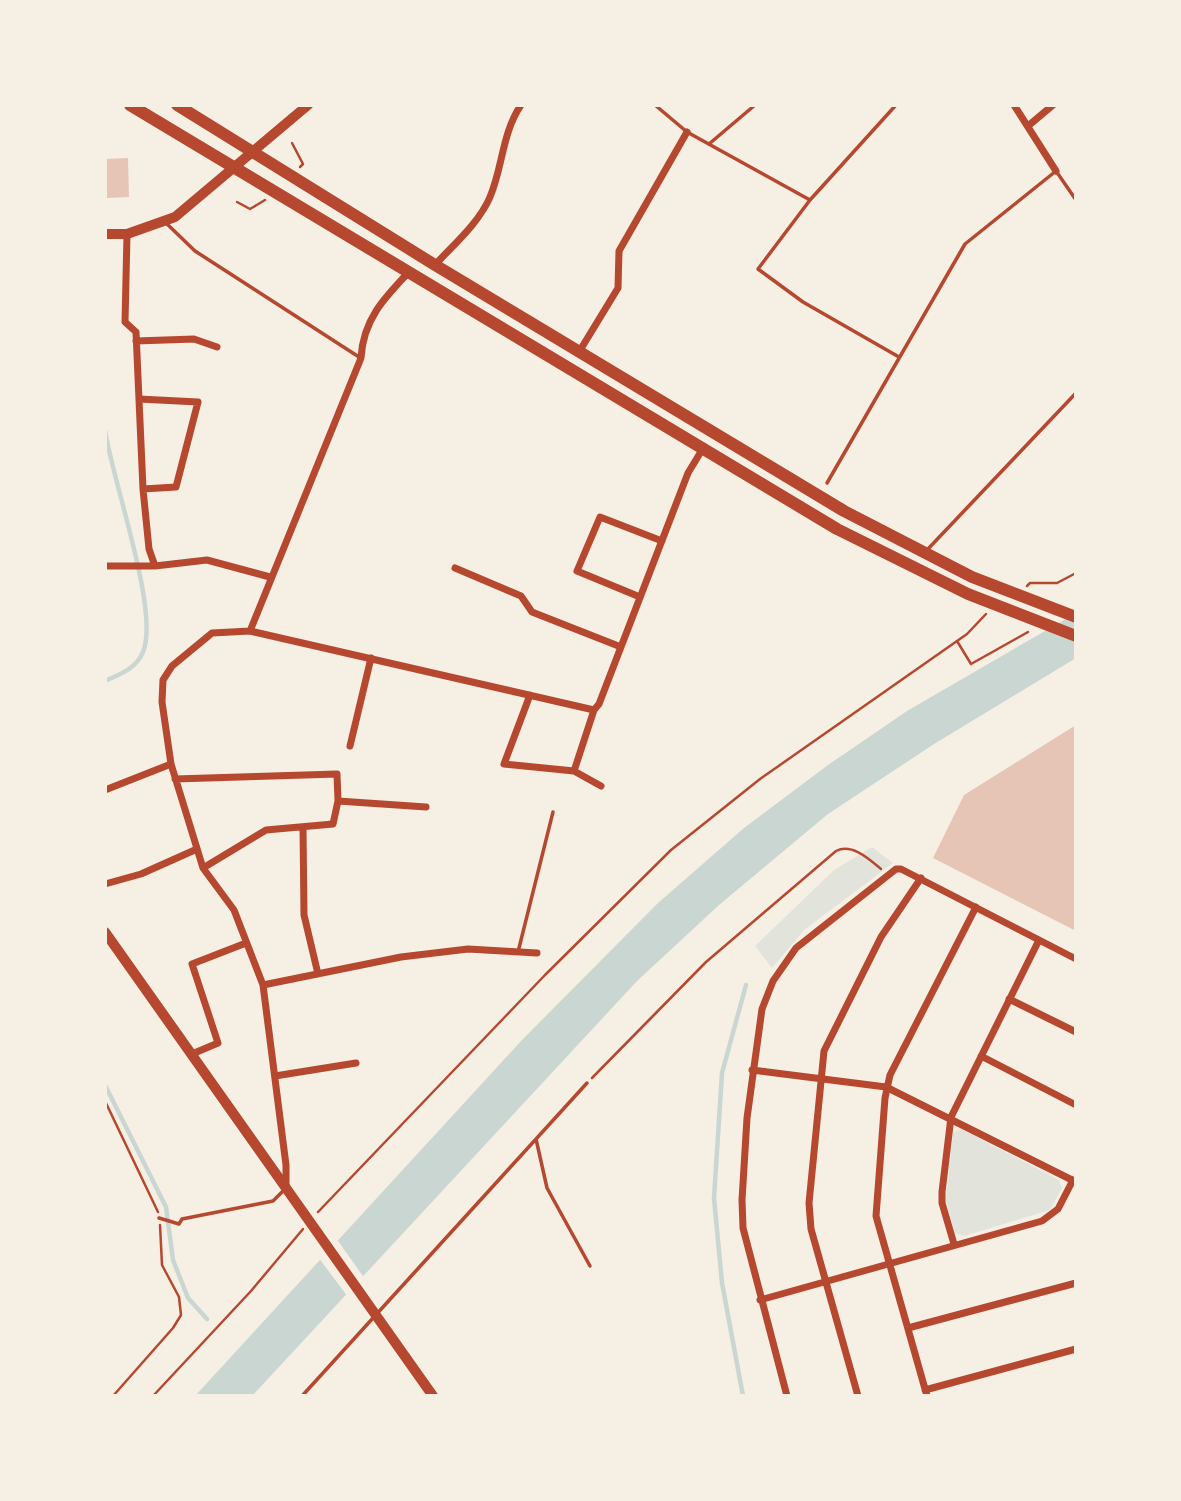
<!DOCTYPE html>
<style>
body{margin:0}
#map{position:relative;width:1181px;height:1501px;overflow:hidden;background:#f6efe4;font-family:"Asap Condensed",sans-serif}
canvas{display:block}
.frame{position:absolute;inset:0;border:107px solid #f6efe4;pointer-events:none}
</style>
<div id="map">
<canvas width="1181" height="1501"></canvas>
<div class="frame"></div>
</div>
<script>
const c = document.querySelector('canvas').getContext('2d');
c.lineJoin = 'round';
function fill(path, color) {
  c.fillStyle = color;
  c.fill(path, 'evenodd');
}
function stroke(path, color, width, dash) {
  c.strokeStyle = color;
  c.lineWidth = width;
  c.lineCap = dash ? 'butt' : 'round';
  c.setLineDash(dash || []);
  c.stroke(path);
}
const green = new Path2D(`
 M872 847 893 863 804 930 772 968 755 946 834 870Z
 M961 1129 1059 1180 1062 1188 1050 1210 964 1236 955 1233 946 1201 953 1133Z`);
const water = new Path2D(`
 M1076 613V658L934 744 828 814 719 905 637 981 252 1396H195L522 1040 658 903 744 828 828 765 907 711Z`);
const pier = new Path2D(`
 M336 1238 365 1279 348 1297 318 1257Z`);
const stream = new Path2D(`
 M105 430C112 480 160 611 143 652 136 669 120 674 105 681
 M105 1085 166 1207 173 1260 188 1298 207 1319
 M743 1396 722 1283 714 1198 722 1073 746 985`);
const building = new Path2D(`
 M128 158 129 197 107 198 106 159Z
 M1076 725V931L933 858 964 795Z`);
const path = new Path2D(`
 M292 143 303 164 300 167
 M237 202 250 209 265 200
 M1027 586 1030 583H1057L1076 573
 M957 641 971 664 1028 632
 M592 1078 706 962 836 851C852 843 869 859 881 869
 M105 1101 158 1212
 M318 1212 545 975 671 850 760 779 967 634 986 614
 M113 1396 173 1328 181 1315 179 1297 162 1265 160 1225
 M153 1396 251 1291 303 1229`);
const service = new Path2D(`
 M655 105 687 132 810 200
 M896 105 810 200 758 269 803 302 899 357
 M709 144 755 105
 M165 222 195 251 359 357
 M827 483 965 244 1056 171 1076 200
 M927 550 1076 393
 M518 952 553 812
 M536 1139 547 1188 590 1266
 M159 1218 179 1224 182 1219 273 1201 285 1189
 M302 1396 587 1083`);
const minor = new Path2D(`
 M1014 105 1056 171
 M1028 126 1053 105
 M127 234 125 322 136 332 143 489 149 549 155 566 207 560 270 577
 M435 265C453 245 479 223 490 197 503 166 502 133 521 105
 M136 341 194 339 217 347
 M579 352 618 288 619 251 687 132
 M139 399 198 402 176 487 143 489
 M105 566H155
 M455 568 521 596 532 612 621 647
 M640 597 577 571 600 517 662 541
 M250 631 361 358C363 320 384 298 409 272
 M530 695 504 764 574 771 601 786
 M350 746 371 658
 M574 771 594 710
 M175 779 337 774 338 801
 M105 790 171 764
 M303 827 304 915 318 974
 M203 868 266 830 333 824 338 801 426 807
 M105 884 141 874 197 849
 M263 985 401 957 468 949 537 953
 M1009 999 1076 1032
 M192 1054 218 1043 192 964 246 943
 M981 1056 1076 1105
 M752 1070 886 1087 1076 1182
 M275 1076 356 1063
 M286 1188V1165L263 985 234 910 203 868 171 764 162 702 163 680 172 666 212 633 250 631 594 710 599 704 688 473 702 450
 M954 1244 942 1203V1192L951 1117 1039 940
 M760 1300 1042 1221 1058 1209 1073 1180
 M908 1328 1076 1283
 M925 1390 1076 1349
 M787 1396 743 1228 742 1200 747 1118 762 1009 773 981 796 948 896 869H901L1076 959
 M858 1396 811 1229 809 1203 824 1051 881 937 921 878
 M927 1396 876 1216 885 1098 890 1075 976 907`);
const secondary = new Path2D(`
 M105 234H127L175 217 308 105
 M105 932 433 1396`);
const trunk = new Path2D(`
 M130 105 837 529 968 594 1076 636
 M177 105 435 265 844 511 972 577 1076 617`);
fill(green, '#e2e4dc');
fill(water, '#c9d6d2');
fill(pier, '#f6efe4');
stroke(stream, '#c9d6d2', 4.5);
fill(building, '#e6c5b7');
stroke(path, '#b5482f', 2.5);
stroke(service, '#b5482f', 3.5);
stroke(minor, '#b5482f', 7);
stroke(secondary, '#b5482f', 10);
stroke(trunk, '#b5482f', 12);
</script>
